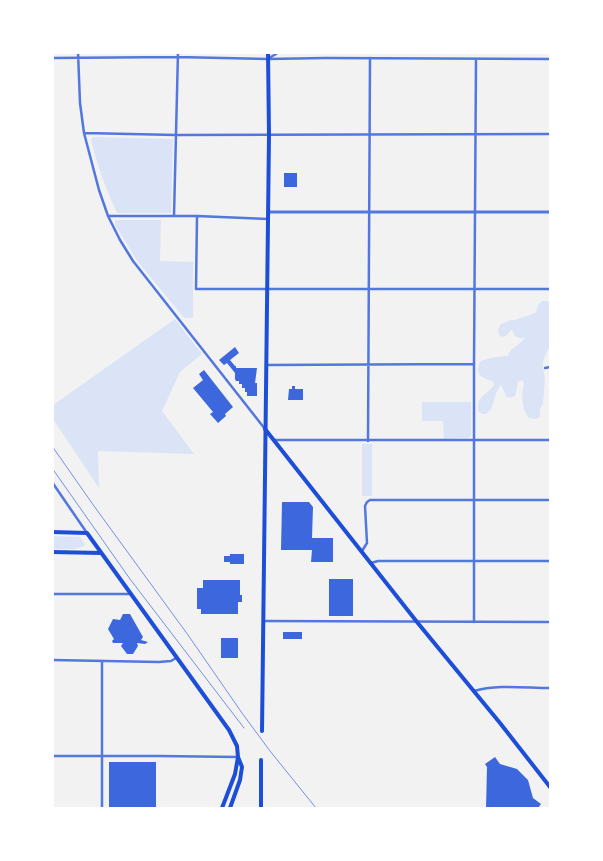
<!DOCTYPE html>
<style>
body{margin:0}
#map{position:relative;width:603px;height:861px;overflow:hidden;background:#f2f2f2;font-family:Merriweather,serif}
canvas{display:block}
.frame{position:absolute;inset:0;border:54px solid #fff;pointer-events:none}
</style>
<div id="map">
<canvas width="603" height="861"></canvas>
<div class="frame"></div>
</div>
<script>
const c = document.querySelector('canvas').getContext('2d');
c.lineJoin = 'round';
function fill(path, color) {
  c.fillStyle = color;
  c.fill(path, 'evenodd');
}
function stroke(path, color, width, dash) {
  c.strokeStyle = color;
  c.lineWidth = width;
  c.lineCap = dash ? 'butt' : 'round';
  c.setLineDash(dash || []);
  c.stroke(path);
}
const green = new Path2D(`
 M93 137 173 139 171 213H117C106 189 97 165 91 140Z
 M117 220H161L160 261 193 262V318H184L138 262 115 225V221Z
 M542 301H548L550 304V348L548 349 543 361V368L545 379 543 404 540 409V417L536 419 529 418C523 411 523 405 522 395 522 389 526 386 522 380L518 382 515 396 510 398 506 396 501 385C492 396 496 407 486 414H482L478 411C477 395 486 396 494 385L493 382C490 380 485 379 482 377 479 375 479 373 478 370 478 368 479 364 480 362 484 358 503 356 508 356 509 348 520 345 525 338H519L515 336 512 330 510 331 507 335 503 337 500 336C497 332 498 328 501 324L511 320H515L535 313 537 310 538 305Z
 M175 319 202 354 180 372 162 411 194 454 98 451 99 488 53 419V405Z
 M422 402H471V436L468 438 444 439 443 421H422Z
 M362 444H372V496H362Z
 M53 536 80 537 85 544 84 546 74 549H53Z`);
const building = new Path2D(`
 M284 173H297V187H284Z
 M235 347 239 353 230 360 235 366H236V368H257L255 383H257V396H247V392H245V388H242V384H239V381H236L235 379V373L227 363 224 365 219 360Z
 M204 370 233 407 225 414 226 416 218 423 210 414 213 412 193 388 203 380 199 374Z
 M292 386H295V389H303V400H288L289 389H292Z
 M282 502H309L313 507 312 538H333V562H311L312 550H281Z
 M230 554H244V564H230V562H224V556H230Z
 M329 579H353V616H329Z
 M203 580H240V595H242V602H238V614H201V609H197V588H203Z
 M123 614H130L143 637 141 640 148 642 145 644 137 643 138 646 133 654H127L121 646 123 643H113L112 641 114 639 108 629 113 619 120 620Z
 M283 632H302V639H283Z
 M221 638H238V658H221Z
 M495 757 500 764 517 769 528 780 533 798 541 804 538 808H486L487 767 485 764Z
 M109 762H156V808H109Z`);
const minor = new Path2D(`
 M78 52 80 103 84 133 99 190 108 216 120 240 133 261 265 429
 M52 58 177 57 268 59 325 58 550 59
 M269 58 276 54V52
 M84 133 176 135 550 134
 M108 216H197L268 219
 M174 216 178 52
 M197 216 196 289H550
 M266 365 474 364
 M545 368 550 367
 M274 440H550
 M368 441 370 58
 M52 482 87 533
 M362 551 367 543 365 506 367 502 370 500H550
 M371 563 378 561H550
 M52 594H131
 M263 621 550 622
 M474 622V364L476 59
 M52 660 159 662 171 661 176 658
 M474 691C497 684 526 688 550 688
 M52 756H159L238 757
 M102 808V661`);
const tertiary = new Path2D(`
 M268 212H550`);
const secondary = new Path2D(`
 M265 429 417 622 500 723 550 787
 M52 532 87 533 229 730 237 746 238 757 242 767 240 780 230 808
 M52 552 101 553
 M222 808 235 774 238 757`);
const primary = new Path2D(`
 M262 731 269 135 268 52
 M261 808V760`);
const rail = new Path2D(`
 M52 446 94 506 188 635 242 713 270 751 316 808
 M52 468 130 579 244 728`);
fill(green, '#dbe4f7');
fill(building, '#3d67dc');
stroke(minor, '#5277de', 2.5);
stroke(tertiary, '#5277de', 3);
stroke(secondary, '#1d4ed8', 4);
stroke(primary, '#1d4ed8', 4);
stroke(rail, '#7290e2', 1);
</script>
